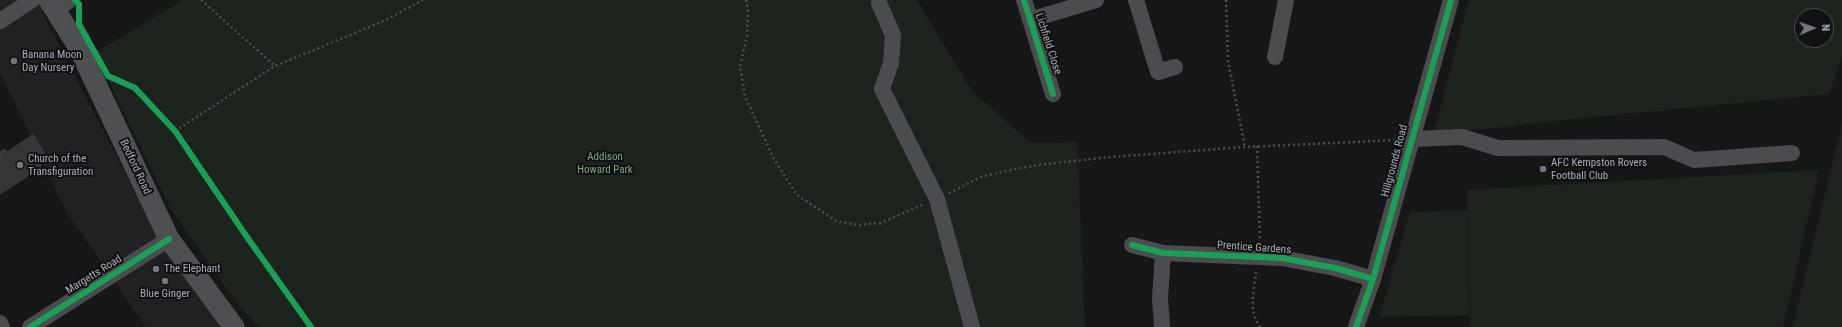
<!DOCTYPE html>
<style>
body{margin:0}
#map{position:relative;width:1842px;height:327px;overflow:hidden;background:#171717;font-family:"Roboto Condensed",sans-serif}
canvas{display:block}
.north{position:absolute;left:1794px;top:8px;width:40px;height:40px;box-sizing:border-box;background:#111113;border:1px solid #4d4f55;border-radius:50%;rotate:88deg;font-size:11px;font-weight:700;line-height:16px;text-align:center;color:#a8adb8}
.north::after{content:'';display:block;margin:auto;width:14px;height:18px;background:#757880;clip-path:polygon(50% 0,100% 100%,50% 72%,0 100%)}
</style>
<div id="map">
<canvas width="1842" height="327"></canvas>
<div class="north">N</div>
</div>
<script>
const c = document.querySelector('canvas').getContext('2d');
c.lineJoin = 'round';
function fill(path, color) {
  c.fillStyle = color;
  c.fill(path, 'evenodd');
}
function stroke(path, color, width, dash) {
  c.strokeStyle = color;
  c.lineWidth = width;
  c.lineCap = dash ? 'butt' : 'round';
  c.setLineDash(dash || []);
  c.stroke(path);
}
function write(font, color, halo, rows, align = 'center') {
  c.font = font + ' "Roboto Condensed",sans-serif';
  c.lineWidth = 4;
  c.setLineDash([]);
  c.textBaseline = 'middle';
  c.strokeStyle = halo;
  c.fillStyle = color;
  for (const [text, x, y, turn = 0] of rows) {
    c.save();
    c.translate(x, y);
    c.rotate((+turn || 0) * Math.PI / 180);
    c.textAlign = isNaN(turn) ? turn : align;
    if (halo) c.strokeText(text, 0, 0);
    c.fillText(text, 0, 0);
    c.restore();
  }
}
const built = new Path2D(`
 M0 0H58L42 12 159 238 224 327H146L67 213 0 73Z`);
const green = new Path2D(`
 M183 0H917L972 91 1031 143 1077 142 1085 327H259L237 303 171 210 95 53Z
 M1469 0H1842V56L1829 94 1563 120 1433 135ZM1802 16H1826V40H1802Z
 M1842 123V327H1793Z
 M1819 170 1783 327H1470L1467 190Z
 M1467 210 1469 315 1379 317 1410 212Z`);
const building = new Path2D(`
 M33 135 44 153 42 154V162L40 168 0 194V152L5 149 7 152Z`);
const path = new Path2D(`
 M201 0 275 66
 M746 0 748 9 747 36 740 66 745 97 775 161 797 195 836 221 858 225 881 223 924 204
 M1226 0 1228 61 1245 147
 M175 131 275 66 384 21 423 0
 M1257 146 1260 243
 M949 193 981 177 1014 169 1046 164 1110 157 1245 147 1398 140
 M1256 272C1254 291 1248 310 1260 327`);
const minor = new Path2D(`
 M1024 0 1053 94
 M1136 0 1158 72 1175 67
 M879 3 893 35 891 63 882 89 937 199 972 327
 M56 10 70 0
 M1030 20 1096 0
 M0 21 32 0
 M1275 57 1286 0
 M1412 139 1462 137 1498 148 1664 147 1694 160 1792 153
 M1132 245 1163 253 1282 258 1335 268 1373 279
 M0 323 2 327
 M30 327 169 239
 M1162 327 1160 298 1163 253
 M1356 327 1373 279 1451 0`);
const major = new Path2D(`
 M49 0 79 48 169 239 234 327`);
const cycleway = new Path2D(`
 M75 0 79 4V24L108 76 135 88 175 131 249 240 311 327
 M1024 0 1053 94
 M1132 245 1163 253 1282 258 1335 268 1373 279
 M30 327 169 239
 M1356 327 1373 279 1451 0`);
const markers = [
 [14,61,4,"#757880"],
 [20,165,4,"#757880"],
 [1543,169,4,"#757880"],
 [156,269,4,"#757880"],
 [165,281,4,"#757880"]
];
const streetNames = [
 ["Lichfield Close",1048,44,72],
 ["Hillgrounds Road",1395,161,-75],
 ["Bedford Road",135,167,65],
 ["Prentice Gardens",1254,248,4],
 ["Margetts Road",94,275,-32]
];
const poiNames = [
 ["Banana Moon",22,55],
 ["Day Nursery",22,68],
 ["Church of the",28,159],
 ["Transfiguration",28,172],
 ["AFC Kempston Rovers",1551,163],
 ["Football Club",1551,176],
 ["The Elephant",164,269],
 ["Blue Ginger",165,294,"center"]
];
const parkNames = [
 ["Addison",605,157],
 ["Howard Park",605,170]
];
fill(built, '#212123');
fill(green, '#1d241e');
fill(building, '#353536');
stroke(building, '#3f4043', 1);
stroke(path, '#4d4e52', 2.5, [2, 3]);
stroke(minor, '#4b4c50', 16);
stroke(major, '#4d4f52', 21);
stroke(cycleway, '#1a9f57', 6);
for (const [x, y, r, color] of markers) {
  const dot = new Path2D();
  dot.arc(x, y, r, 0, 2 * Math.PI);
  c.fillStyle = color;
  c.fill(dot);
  stroke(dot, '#111113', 1.5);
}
write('11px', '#a8adb8', '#111113', streetNames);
write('11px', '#a8adb8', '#111113', poiNames, 'left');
write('11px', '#7fa381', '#111113', parkNames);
</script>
